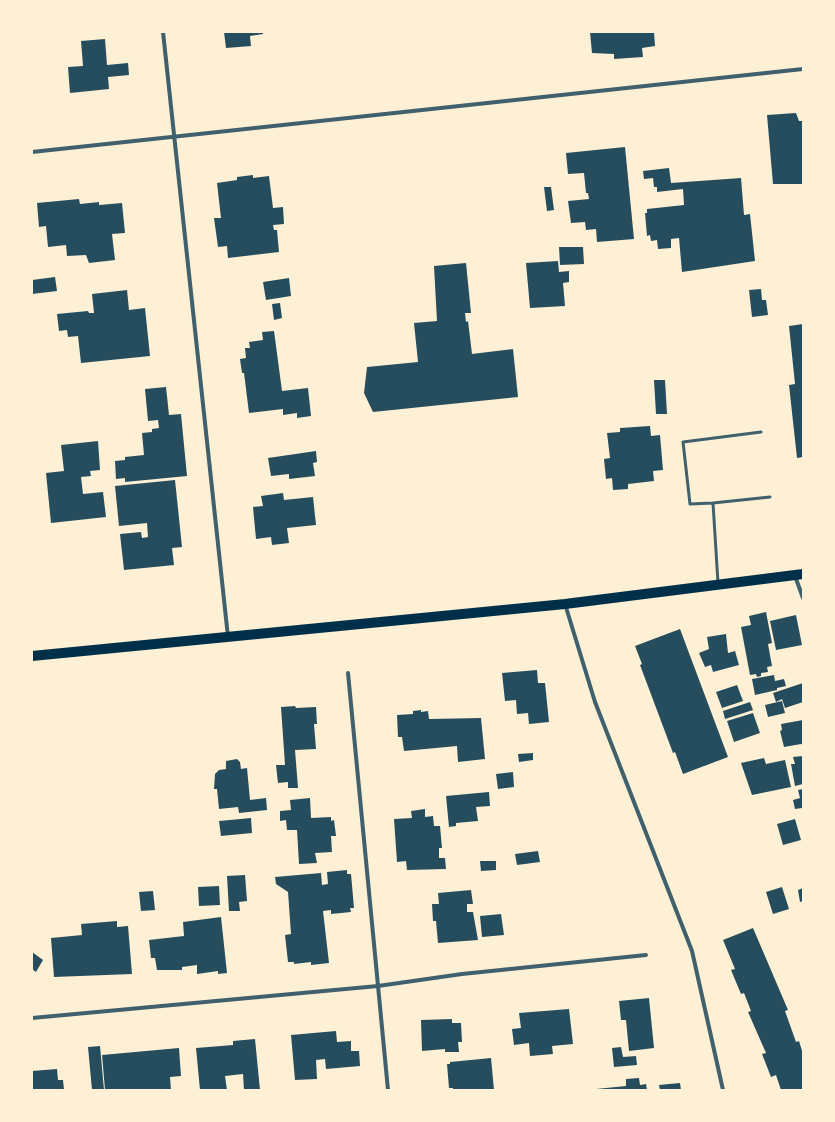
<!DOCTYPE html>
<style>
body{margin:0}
#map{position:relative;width:835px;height:1122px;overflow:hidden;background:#fdf0d5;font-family:"Archivo Narrow",sans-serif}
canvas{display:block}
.frame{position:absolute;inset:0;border:33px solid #fdf0d5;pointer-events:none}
</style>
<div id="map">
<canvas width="835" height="1122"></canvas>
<div class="frame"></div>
</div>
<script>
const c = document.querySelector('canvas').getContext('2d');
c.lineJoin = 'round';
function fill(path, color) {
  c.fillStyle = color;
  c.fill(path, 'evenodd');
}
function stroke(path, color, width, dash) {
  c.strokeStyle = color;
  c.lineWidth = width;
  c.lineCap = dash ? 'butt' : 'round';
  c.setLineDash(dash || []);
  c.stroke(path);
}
const building = new Path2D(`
 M224 32H263V34L250 36 251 46 226 48Z
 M590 32H654L655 46 642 48 643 57 614 59V54L592 53Z
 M105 39 107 65 128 63 129 75 108 77 109 89 70 93 68 67 83 66 81 41Z
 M796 113 799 121H803V184H773L767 115Z
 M625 147 634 239 597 242 596 229 586 230 585 222 571 223 568 201 589 199 588 193H586L584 173 568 174 566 153Z
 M669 168 671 183 741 178 744 215 750 214 755 261 682 272 679 238 671 239V248L658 249 657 240 651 241 650 235 647 236 645 213H647V209L684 205 683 189 657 192V187H654L653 178 644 179 643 171Z
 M253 175V178L269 176 273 208 283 207 284 224 273 225 274 230H277L279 252 228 258 227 246 218 247 214 218H221L217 183 237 180V177Z
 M544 187H551L554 210 547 211Z
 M79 199 80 204 99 202V205L122 203 125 233 112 234 115 260 89 263 86 255 67 256 66 245 48 247 46 226 39 227 37 203Z
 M559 247H583L584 264 560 265Z
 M558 261 559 272 569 271V282L563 283 565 306 530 308 526 263Z
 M466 263 471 313H465L466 322 468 321 472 354 513 349 518 397 373 412 364 393 367 367 418 362 414 323 437 321 434 266Z
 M55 277 57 291 32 294V280Z
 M289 278 291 296 266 300 263 282Z
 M761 289 762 300H766L768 315 752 317 749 290Z
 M127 290 129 310 145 308 150 356 81 363 78 336 68 337 67 330 59 331 57 314 88 311 89 313H94L92 294Z
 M280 303 282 318 274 320 272 304Z
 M803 324V457L797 458 789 385 795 384 789 326Z
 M274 331 282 391 308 388 311 416 297 418V413L283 415V409L249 413 244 373H242L240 359 246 358 245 348H250L249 342 263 340 262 332Z
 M654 380H665L667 414H656Z
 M166 387 169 415 181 414 187 476 125 482V478L116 479 115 461 125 460V457L144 455 142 433 152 432V429L159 428 158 420 148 421 145 389Z
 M650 426 651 436 660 435 663 470 653 471 654 481 628 484V489L613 490 612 478 606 479 604 459 610 458 607 433 620 432V428Z
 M98 441 100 470 90 471 91 476 81 477 83 494 103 492 106 517 51 523 46 473 64 471 61 445Z
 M316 451 317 462 313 463 315 476 289 479V474L271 476 268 458Z
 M175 480 182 547 172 548 174 565 124 570 120 534 141 532 142 538 148 537 147 523 119 526 115 486Z
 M283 493 284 500 313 497 316 525 287 528 289 543 272 545 271 537 256 539 253 507 263 506 261 496Z
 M766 612 772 643 768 644 772 666 767 667 768 672 761 673V676L757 677 756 674 750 675 741 627 751 625 749 616Z
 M796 615 802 645 776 650 770 621Z
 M680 629 728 757 683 774 675 752 673 753 640 665 642 664 635 646Z
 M726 634 728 653 735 651 739 665 713 672 711 665 705 667 699 653 709 649 707 637Z
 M537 670 538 683H545L549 722 529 724 528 713 517 714 516 700 505 701 502 673Z
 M774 675 775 681 784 679 786 686 777 688V690L755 695 752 679Z
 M803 683V702L785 708 782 699 776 702 773 693Z
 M737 685 743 701 722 708 716 692Z
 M782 701 785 713 768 717 765 705Z
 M750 702 753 710 725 719 723 711Z
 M295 706 296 708 316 707 317 724H314L316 749 295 750 298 788H288V782L278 783 276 765H285L281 707Z
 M421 710V712L428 711 429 719 481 718 485 759 458 762 457 746 404 751 402 737H398L397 715 413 714V711Z
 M753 713 760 733 734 742 727 721Z
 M803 720V745L801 744 784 747 780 731 782 730 781 724Z
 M533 753V760L519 762 518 754Z
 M803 756V784L795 786 791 764H795L793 757Z
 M764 758 766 764 785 760 791 787 752 795 741 763Z
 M237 759 240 762 241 769 247 768 250 800 266 798 267 810 239 813 238 807 219 809 217 789H214L215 774 219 770 226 769V761Z
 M513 772 514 787 498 789 496 774Z
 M803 789V811H802V808L795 809 793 800 800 798 798 790Z
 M489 792 490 806 476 807 478 821 456 823V826L449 827 446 796Z
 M310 798 311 818 331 817V821L334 820 336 836H331L332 852 315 853 317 863 299 864 297 830H287L286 820 280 821V811L291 810 290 800Z
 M425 809V817L433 816 434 826H440L442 848H439V858H445L446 869 407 870 406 861 397 862 394 819 412 818 411 811Z
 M251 818 252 833 221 836 219 821Z
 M795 819 801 840 783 845 777 824Z
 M538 851 540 862 517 865 515 854Z
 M480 861H496V870L481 871Z
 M347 870V874H351L354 908H350L351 912 331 914V910L323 911 329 963 311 965V962L294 964V962H288L285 935 291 934 288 892 276 884 275 877 321 873 322 885 328 884 327 872Z
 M245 875 247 901 239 902 240 911H229L227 876Z
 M219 886 220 905 199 906 198 887Z
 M782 887 789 909 773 914 766 892Z
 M803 888V901L800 902 798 890Z
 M471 890 473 904H467V912H473L478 940 438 943 436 921H433L432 904H439L438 893Z
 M153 891 155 910 141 911 139 892Z
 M501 914 504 935 482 937 480 916Z
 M221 917 227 973 218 974V971L197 974V965L182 967V970H157L155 958H151L149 940 184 936 183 922Z
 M117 921V927L128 926 132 974 54 977 51 938 82 935 81 924Z
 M753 928 788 1010 785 1011 796 1042 799 1041 803 1054V1090H781L776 1075 771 1077 762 1054 766 1053 748 1012 751 1011 744 993 741 994 731 970 735 969 723 940Z
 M32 952 43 960 36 972 32 969Z
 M649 998 654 1048 629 1051 626 1020H621L619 1001Z
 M569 1009 573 1044 552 1046 553 1054 530 1056 529 1043 514 1045 512 1029 521 1028 519 1013Z
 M452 1019V1023H461L462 1042H458L459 1052H445V1049L422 1051 421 1020Z
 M336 1031 337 1042 351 1041V1051H359L360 1066 326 1069 325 1059 316 1060 317 1079 295 1080 291 1035Z
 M255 1039 260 1090H244L243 1074 225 1076 227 1090H200L196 1048 233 1045V1041Z
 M100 1046 104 1090H92L88 1047Z
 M621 1047 623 1057 636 1056 637 1065 614 1067 612 1048Z
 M179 1048 181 1076 170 1077 171 1090H105L102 1055Z
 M491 1058 494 1090H453V1088H449L447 1064H450V1062Z
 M57 1069 58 1080H63L64 1090H32V1071Z
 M639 1078 640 1085 646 1084 647 1090H596V1089L626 1086V1079Z
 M680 1083 681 1090H660L659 1085Z`);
const service = new Path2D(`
 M713 503 770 497
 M718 583 713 503 690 504 683 442 761 432`);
const minor = new Path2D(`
 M163 32 228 637
 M32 152 803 69
 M795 576 803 598
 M565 604 595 702 692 951 723 1090
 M348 673 388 1090
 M32 1018 378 986 462 974 646 955`);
const primary = new Path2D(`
 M32 656 565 604 803 574`);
fill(building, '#264d5e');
stroke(service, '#3f606c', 3);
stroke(minor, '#3f606c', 4);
stroke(primary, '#003049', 10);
</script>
